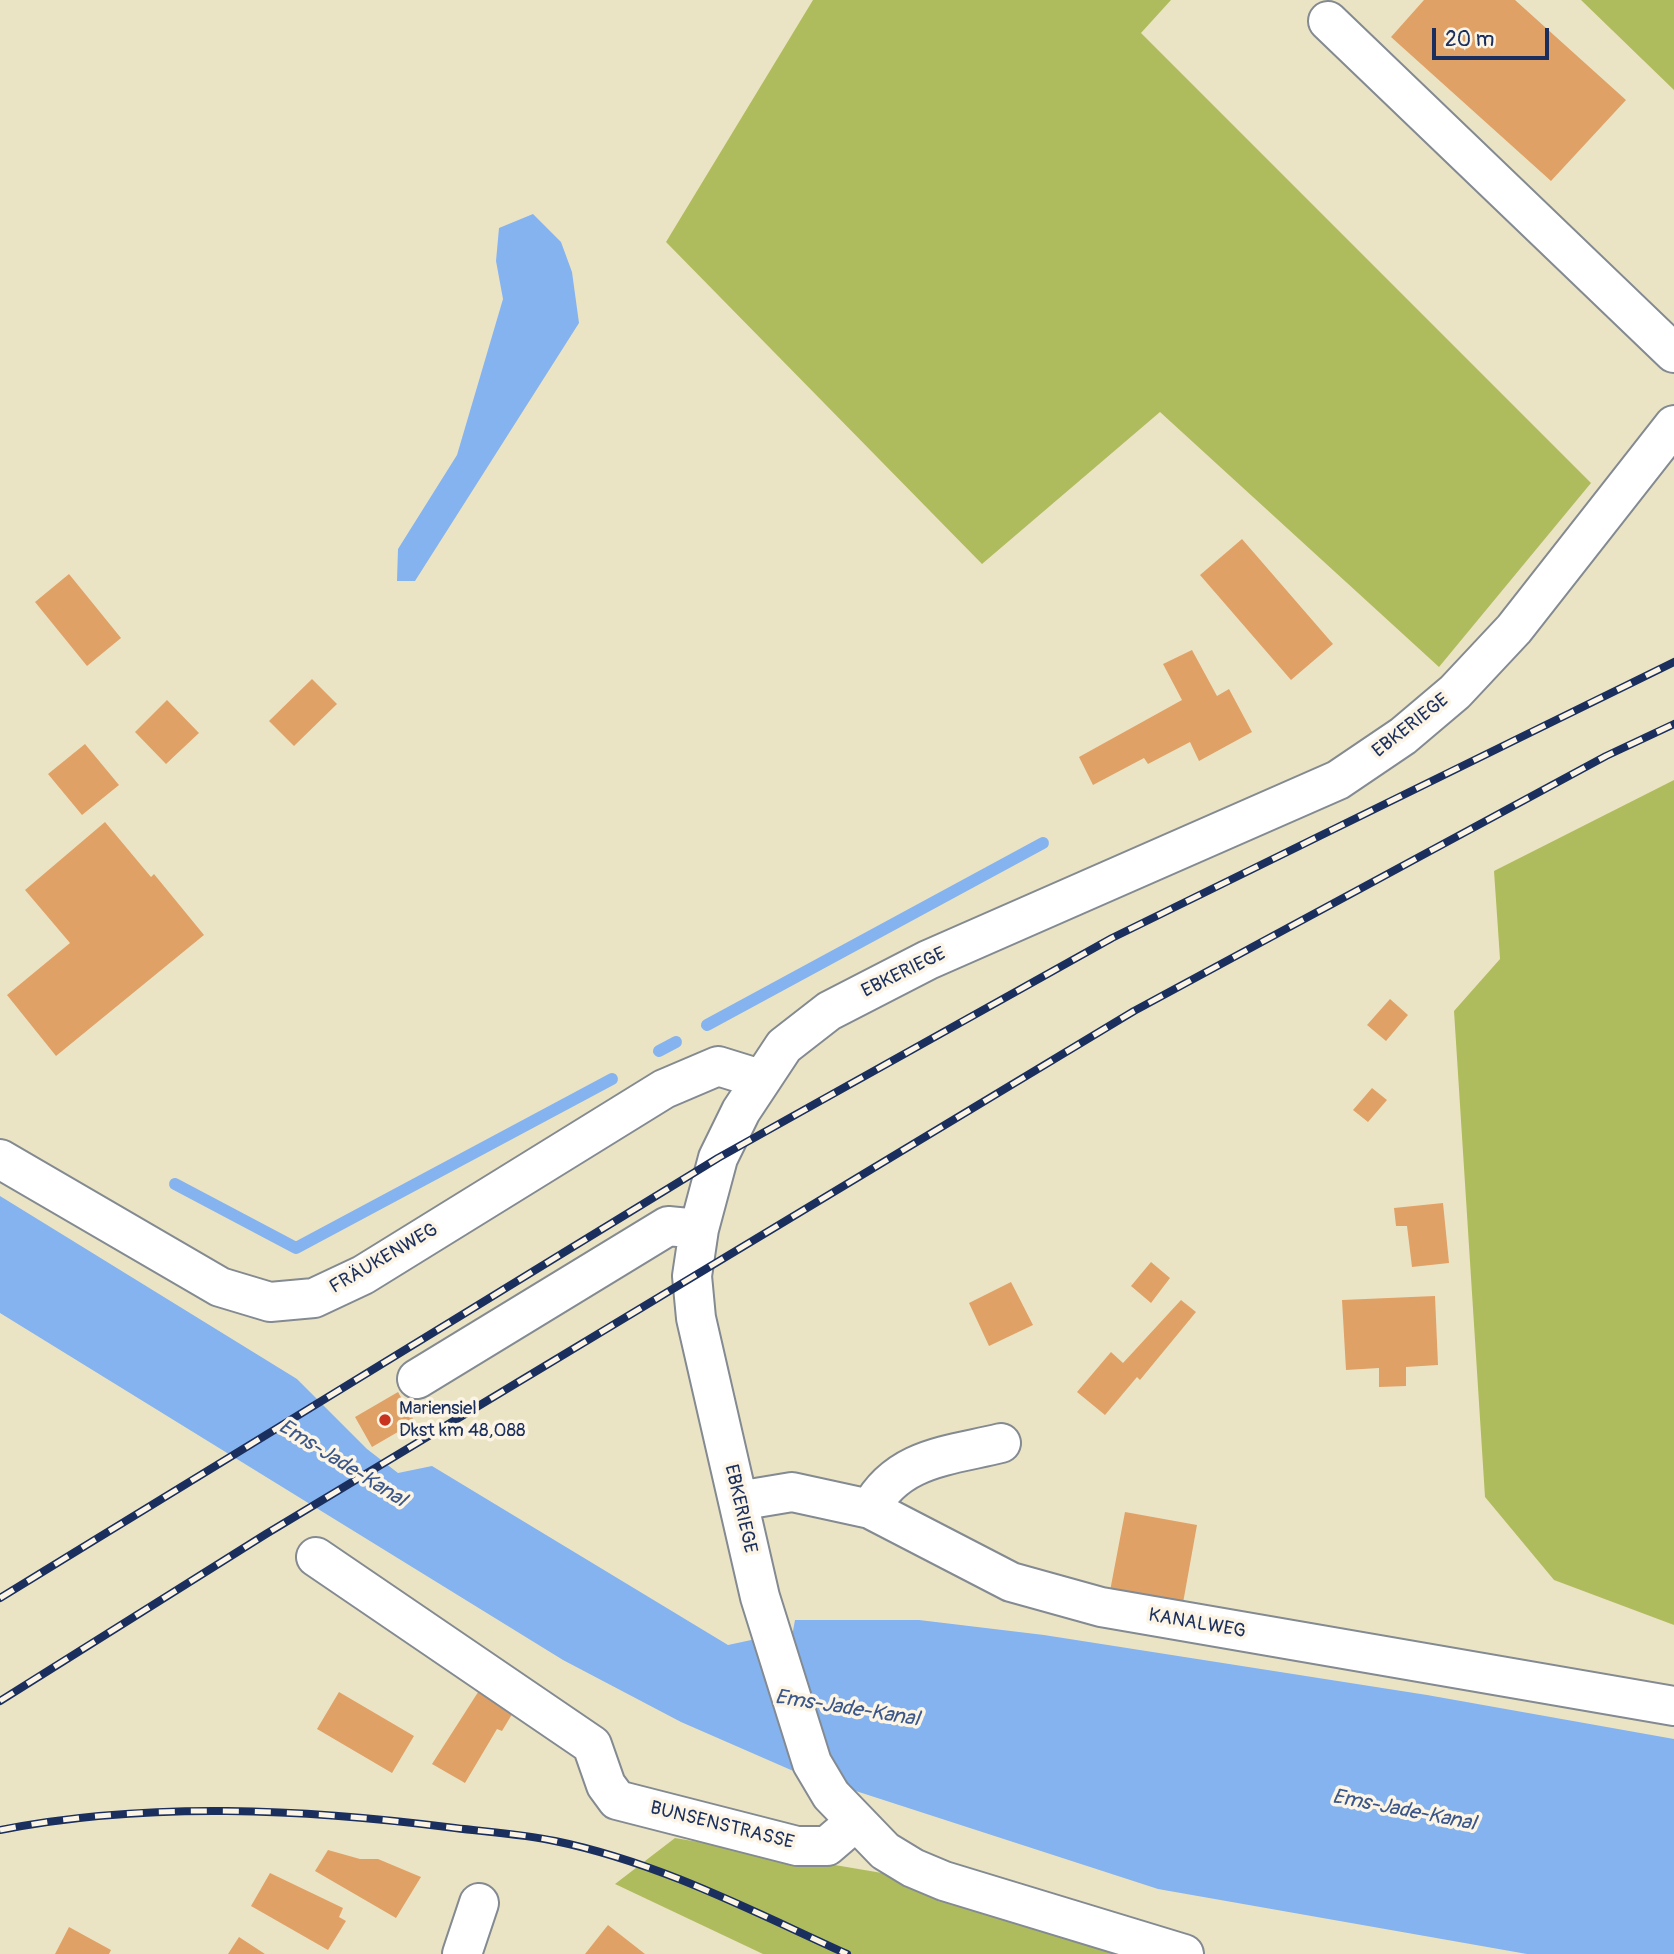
<!DOCTYPE html>
<meta charset="utf-8">
<style>
body{margin:0}
#map{position:relative;width:1674px;height:1954px;overflow:hidden;background:#ebe4c4;font-family:Pangolin,sans-serif}
canvas{display:block}
.scale{position:absolute;left:1432px;top:28px;width:117px;height:32px;box-sizing:border-box;border:4px solid #1b2f5e;border-top:0;padding-left:9px;font-size:21px;line-height:24px;white-space:nowrap;color:#1b2f5e;-webkit-text-stroke:5px #fcf5e5;paint-order:stroke}
</style>
<div id="map">
<canvas width="1674" height="1954"></canvas>
<div class="scale">20 m</div>
</div>
<script>
const c = document.querySelector('canvas').getContext('2d');
c.lineJoin = 'round';
function fill(path, color) {
  c.fillStyle = color;
  c.fill(path, 'evenodd');
}
function stroke(path, color, width, dash) {
  c.strokeStyle = color;
  c.lineWidth = width;
  c.lineCap = dash ? 'butt' : 'round';
  c.setLineDash(dash || []);
  c.stroke(path);
}
function write(font, color, halo, rows, align = 'center') {
  c.font = font + ' Pangolin,sans-serif';
  c.lineWidth = 7;
  c.setLineDash([]);
  c.textBaseline = 'middle';
  c.strokeStyle = halo;
  c.fillStyle = color;
  for (const [text, x, y, turn = 0] of rows) {
    c.save();
    c.translate(x, y);
    c.rotate((+turn || 0) * Math.PI / 180);
    c.textAlign = isNaN(turn) ? turn : align;
    if (halo) c.strokeText(text, 0, 0);
    c.fillText(text, 0, 0);
    c.restore();
  }
}
const green = new Path2D(`
 M813 0H1171L1141 33 1591 483 1439 667 1160 412 982 564 666 242Z
 M1581 0H1674V90Z
 M1674 780V1625L1554 1580 1485 1497 1454 1011 1500 959 1494 871Z
 M675 1838 888 1874 1143 1954H763L615 1884Z`);
const water = new Path2D(`
 M533 214 561 242 572 272 579 323 415 581H397L398 549 457 455 503 299 496 261 499 228Z
 M0 1196 297 1379 367 1449 398 1473 432 1466 728 1645 793 1631 795 1620H919L1044 1635 1427 1695 1674 1739V1954H1527L1158 1889 791 1770 681 1722 563 1660 0 1313Z`);
const stream = new Path2D(`
 M707 1025 1043 843
 M659 1051 676 1042
 M175 1184 296 1248 612 1079`);
const building = new Path2D(`
 M1424 0H1515L1626 100 1551 181 1391 37Z
 M1242 539 1333 644 1291 680 1200 575Z
 M69 574 121 638 87 666 35 602Z
 M1192 650 1217 696 1229 689 1252 732 1199 761 1190 742 1148 764 1144 758 1093 785 1079 757 1182 700 1163 664Z
 M312 679 337 704 294 746 269 721Z
 M167 700 199 733 166 764 135 732Z
 M85 744 119 785 82 815 48 774Z
 M105 822 151 877 154 874 204 935 56 1056 7 995 70 943 25 890Z
 M1390 999 1408 1015 1386 1041 1367 1025Z
 M1372 1088 1387 1100 1368 1122 1353 1110Z
 M1443 1203 1449 1263 1412 1267 1407 1226H1396L1394 1208Z
 M1151 1262 1170 1278 1151 1303 1131 1286Z
 M1011 1282 1033 1325 989 1346 969 1303Z
 M1435 1296 1438 1365 1406 1367V1386L1379 1387V1368L1346 1370 1342 1300Z
 M1181 1300 1196 1312 1140 1380 1137 1377 1105 1415 1077 1392 1111 1352 1123 1363Z
 M398 1392 415 1422 372 1447 355 1417Z
 M1125 1512 1197 1525 1183 1603 1110 1591Z
 M482 1686 517 1706 502 1731 497 1729 465 1783 432 1764Z
 M339 1692 414 1736 392 1773 317 1729Z
 M328 1850 360 1859H378L421 1877 396 1918 315 1871Z
 M270 1873 343 1908 339 1917 346 1921 328 1950 251 1906Z
 M608 1925 645 1954H585Z
 M69 1927 111 1950 109 1954H55Z
 M239 1937 265 1954H228Z`);
const minor = new Path2D(`
 M1328 21 1674 353
 M0 1159 220 1287 270 1302 314 1298 363 1275 664 1089 718 1066 760 1079
 M417 1379 668 1226 699 1229
 M738 1501 792 1492 870 1509 1011 1582 1101 1607 1674 1706
 M870 1509C898 1457 949 1456 1001 1443
 M316 1557 592 1745 606 1785 617 1800 797 1846H827L855 1822
 M462 1954 479 1903
 M1184 1954 944 1881 913 1868 885 1851 831 1795 812 1763 760 1597 696 1318 692 1276 699 1229 718 1158 741 1111 784 1046 829 1011 928 960 1338 780 1403 736 1455 692 1514 629 1674 425`);
const rail = new Path2D(`
 M0 1598 718 1158 1112 938 1674 662
 M0 1701 266 1534 1134 1011 1606 756 1674 724
 M0 1830C148 1801 306 1809 455 1828 488 1832 523 1834 555 1841 658 1862 752 1911 847 1954`);
const markers = [
 [385,1420,7,"#c8321e"]
];
const streetNames = [
 ["EBKERIEGE",1411,726,-38],
 ["EBKERIEGE",904,973,-26],
 ["FRÄUKENWEG",384,1259,-30],
 ["EBKERIEGE",740,1509,77],
 ["KANALWEG",1197,1624,10],
 ["BUNSENSTRASSE",722,1826,14]
];
const poiNames = [
 ["Mariensiel",399,1409],
 ["Dkst km 48,088",399,1431]
];
const waterNames = [
 ["Ems-Jade-Kanal",342,1464,32],
 ["Ems-Jade-Kanal",847,1709,9],
 ["Ems-Jade-Kanal",1404,1811,11]
];
fill(green, '#afbc5e');
fill(water, '#85b3ef');
stroke(stream, '#85b3ef', 12);
fill(building, '#e0a167');
stroke(minor, '#838a91', 42);
stroke(minor, '#fff', 38);
stroke(rail, '#1b2f5e', 8);
stroke(rail, '#fcf5e5', 5, [16]);
for (const [x, y, r, color] of markers) {
  const dot = new Path2D();
  dot.arc(x, y, r, 0, 2 * Math.PI);
  c.fillStyle = color;
  c.fill(dot);
  stroke(dot, '#fcf5e5', 2.5);
}
write('19px', '#1b2f5e', '#fcf5e5', streetNames);
write('19px', '#1b2f5e', '#fcf5e5', poiNames, 'left');
write('italic 21px', '#3b578a', '#fcf5e5', waterNames);
</script>
